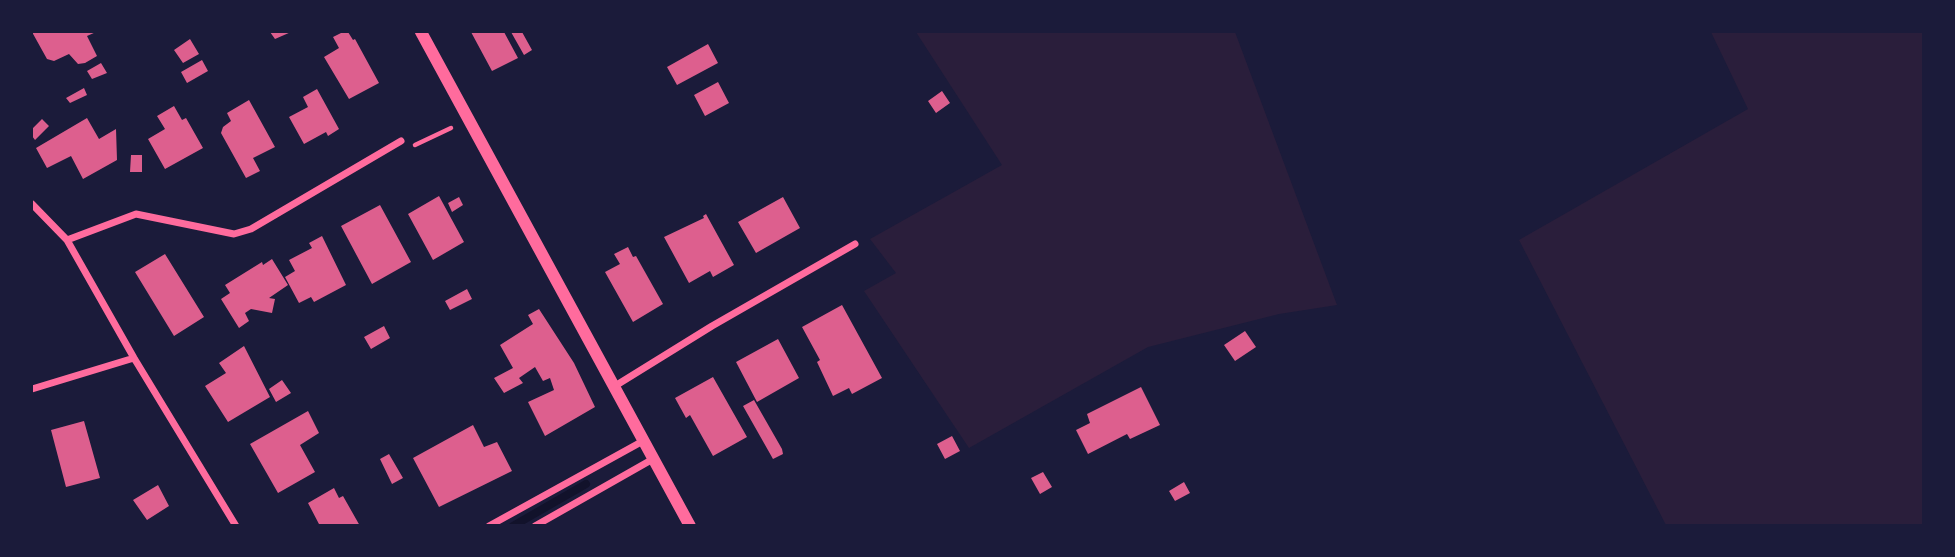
<!DOCTYPE html>
<style>
body{margin:0}
#map{position:relative;width:1955px;height:557px;overflow:hidden;background:#1b1b3a;font-family:"PT Sans Narrow",sans-serif}
canvas{display:block}
.frame{position:absolute;inset:0;border:33px solid #1b1b3a;pointer-events:none}
</style>
<div id="map">
<canvas width="1955" height="557"></canvas>
<div class="frame"></div>
</div>
<script>
const c = document.querySelector('canvas').getContext('2d');
c.lineJoin = 'round';
function fill(path, color) {
  c.fillStyle = color;
  c.fill(path, 'evenodd');
}
function stroke(path, color, width, dash) {
  c.strokeStyle = color;
  c.lineWidth = width;
  c.lineCap = dash ? 'butt' : 'round';
  c.setLineDash(dash || []);
  c.stroke(path);
}
const green = new Path2D(`
 M916 32H1235L1337 305 1279 314 1148 347 969 448 864 291 896 273 870 239 1002 165Z
 M1711 32H1923V525H1666L1519 240 1748 109Z`);
const stream = new Path2D(`
 M513 526 586 484`);
const building = new Path2D(`
 M32 32H96L87 36 97 56 85 63 78 64 69 54 54 61 47 59Z
 M270 32H291L275 39Z
 M343 32H348L353 40 355 39 379 83 349 99 324 57 339 48 333 37Z
 M471 32H504L518 58 492 71Z
 M511 32H522L532 50 524 55Z
 M190 39 199 54 183 63 174 50Z
 M708 44 718 63 677 85 667 67Z
 M202 60 208 71 187 83 181 72Z
 M101 63 107 73 92 79 87 71Z
 M718 82 729 103 705 116 694 95Z
 M84 88 87 95 70 103 66 98Z
 M317 89 339 129 328 136 326 132 304 144 289 117 308 107 303 97Z
 M942 91 950 103 936 113 928 101Z
 M249 100 275 147 253 158 260 171 246 178 221 133 223 127 231 121 227 113Z
 M174 106 182 120 186 118 203 148 165 169 148 139 165 129 157 116Z
 M87 118 99 139 116 129 117 160 83 179 71 156 47 168 36 148Z
 M42 119 49 126 35 140 32 136V129Z
 M131 155H142V172H130Z
 M439 196 464 242 433 260 408 214Z
 M459 197 463 205 452 212 448 203Z
 M783 197 800 228 756 253 738 222Z
 M380 205 411 262 372 284 341 226Z
 M706 214 734 265 713 277 710 271 689 283 664 237 704 218 703 216Z
 M322 236 346 285 314 302 311 297 299 303 285 277 295 271 289 260 312 248 309 243Z
 M628 247 633 257 636 256 663 304 633 322 605 272 620 264 614 254Z
 M165 254 204 317 174 336 135 272Z
 M272 259 288 285 269 298 275 299 272 313 251 309 245 313 249 321 239 328 221 299 230 293 225 285 262 262 263 265Z
 M467 289 472 299 450 310 445 301Z
 M842 305 882 378 852 394 849 388 833 396 817 362 820 360 802 327Z
 M539 309 574 363 595 407 545 436 528 402 554 390 550 378 543 381 535 367 519 378 523 383 504 393 494 378 513 368 500 345 533 324 528 315Z
 M384 326 390 338 371 349 364 337Z
 M1245 331 1256 347 1235 361 1224 345Z
 M778 339 799 378 757 402 736 362Z
 M244 346 270 397 228 422 205 386 226 373 219 363Z
 M713 377 747 437 713 456 690 415 686 418 675 398Z
 M282 380 291 393 276 402 269 389Z
 M1141 387 1160 425 1130 439 1127 434 1088 454 1076 430 1090 423 1087 414Z
 M754 400 782 449 783 454 773 459 743 406Z
 M308 411 319 433 300 445 315 472 278 493 250 444Z
 M84 421 100 478 66 487 51 430Z
 M473 425 484 447 497 442 512 471 439 507 413 458Z
 M952 436 960 451 945 459 937 444Z
 M389 454 403 478 392 484 380 459Z
 M1043 472 1052 487 1040 494 1031 478Z
 M1184 482 1190 493 1175 501 1169 491Z
 M158 485 169 506 147 520 133 500Z
 M334 488 339 498 343 496 360 526H320L308 503Z`);
const path = new Path2D(`
 M415 145 451 128`);
const minor = new Path2D(`
 M32 204 67 240 134 358 236 526
 M67 240 136 214 234 234 251 229 401 141
 M615 386 712 326 855 244
 M32 389 134 358
 M489 526 643 441
 M535 526 653 459`);
const tertiary = new Path2D(`
 M421 32 690 526`);
fill(green, '#2a1e3b');
stroke(stream, '#12122b', 8);
fill(building, '#dd5f8e');
stroke(path, '#ff6b9d', 4.5);
stroke(minor, '#ff6b9d', 7);
stroke(tertiary, '#ff6b9d', 12);
</script>
